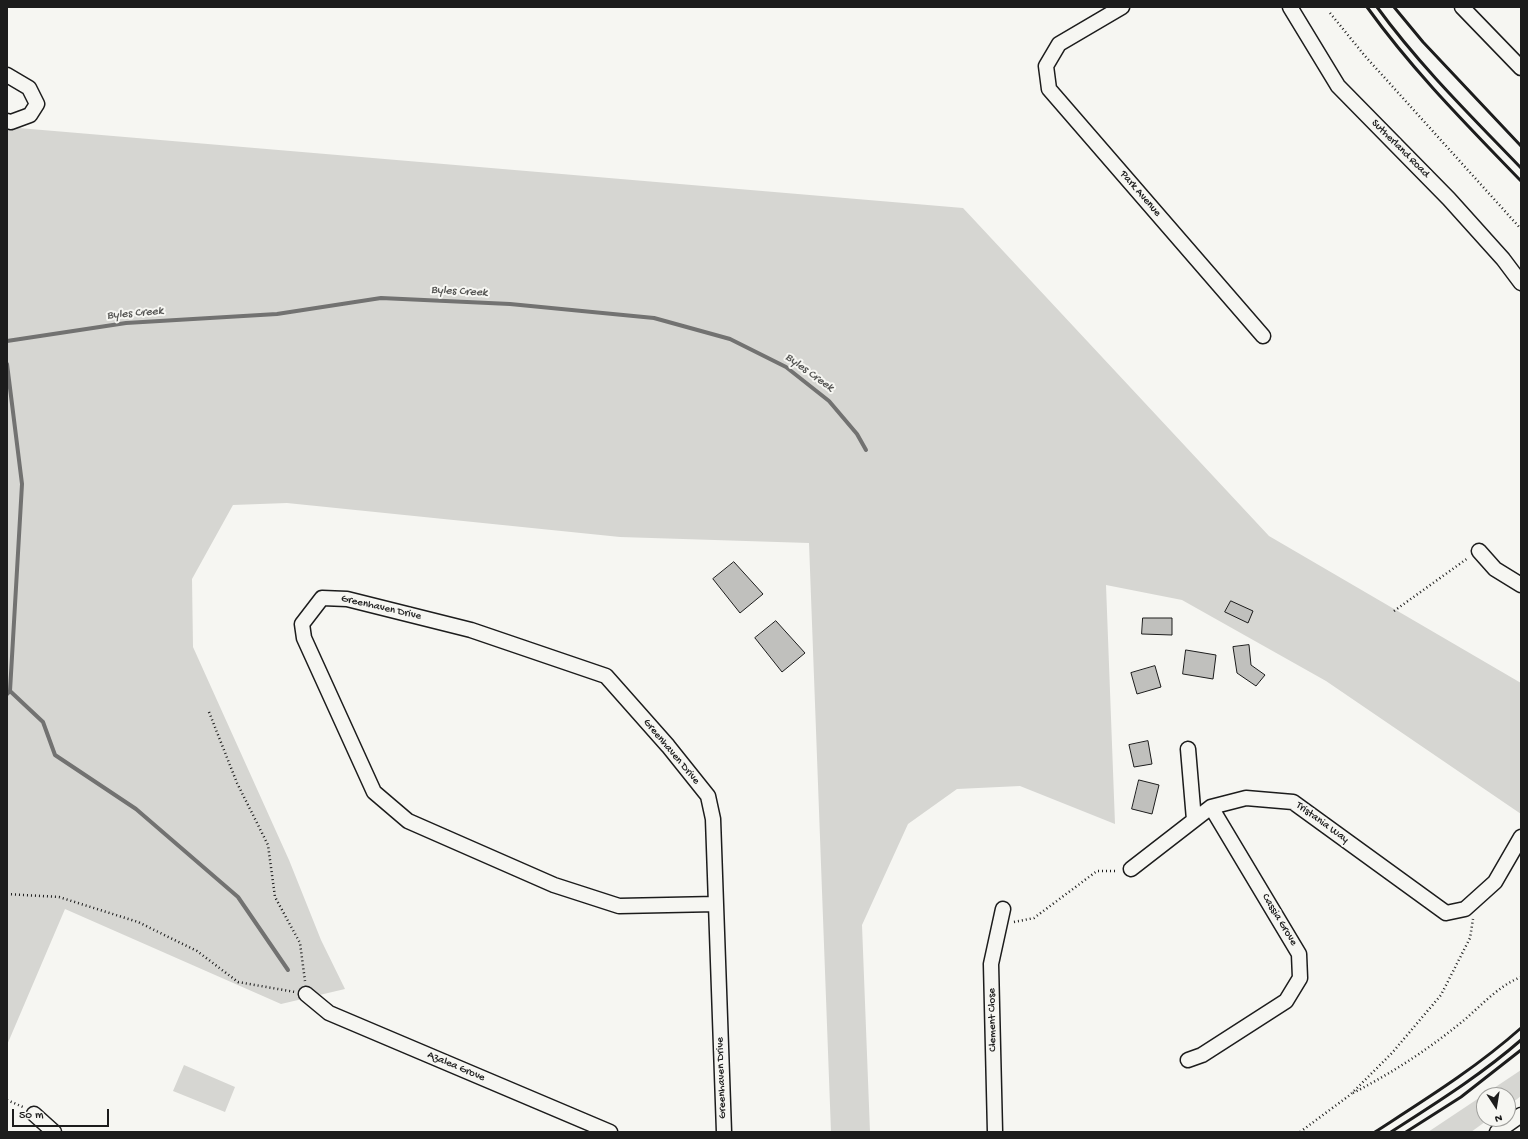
<!DOCTYPE html>
<style>
body{margin:0}
#map{position:relative;width:1528px;height:1139px;overflow:hidden;background:#f6f6f2;font-family:"Gochi Hand",sans-serif}
canvas{display:block}
.frame{position:absolute;inset:0;border:8px solid #1c1c1c;pointer-events:none}
.north{position:absolute;left:1476px;top:1087px;width:40px;height:40px;box-sizing:border-box;background:#f6f6f2;border:1px solid #9f9f9c;border-radius:50%;rotate:168deg;font-size:11px;font-weight:700;line-height:16px;text-align:center;color:#1c1c1c}
.north::after{content:'';display:block;margin:auto;width:14px;height:18px;background:#1c1c1c;clip-path:polygon(50% 0,100% 100%,50% 72%,0 100%)}
.scale{position:absolute;left:12px;top:1109px;width:97px;height:18px;box-sizing:border-box;border:2px solid #1c1c1c;border-top:0;padding-left:5px;font-size:12px;line-height:14px;white-space:nowrap;color:#1c1c1c;-webkit-text-stroke:3px #f6f6f2;paint-order:stroke}
</style>
<div id="map">
<canvas width="1528" height="1139"></canvas>
<div class="frame"></div>
<div class="north">N</div>
<div class="scale">50 m</div>
</div>
<script>
const c = document.querySelector('canvas').getContext('2d');
c.lineJoin = 'round';
function fill(path, color) {
  c.fillStyle = color;
  c.fill(path, 'evenodd');
}
function stroke(path, color, width, dash) {
  c.strokeStyle = color;
  c.lineWidth = width;
  c.lineCap = dash ? 'butt' : 'round';
  c.setLineDash(dash || []);
  c.stroke(path);
}
function write(font, color, halo, rows, align = 'center') {
  c.font = font + ' "Gochi Hand",sans-serif';
  c.lineWidth = 4;
  c.setLineDash([]);
  c.textBaseline = 'middle';
  c.strokeStyle = halo;
  c.fillStyle = color;
  for (const [text, x, y, turn = 0] of rows) {
    c.save();
    c.translate(x, y);
    c.rotate((+turn || 0) * Math.PI / 180);
    c.textAlign = isNaN(turn) ? turn : align;
    if (halo) c.strokeText(text, 0, 0);
    c.fillText(text, 0, 0);
    c.restore();
  }
}
const green = new Path2D(`
 M7 127 963 208 1269 536 1521 683V814L1326 681 1182 600 1106 585 1115 824 1020 786 957 789 908 824 862 925 870 1132H831L809 543 620 537 287 503 233 505 192 579 193 647 289 860 321 940 345 989 281 1004 65 909 7 1045Z
 M184 1065 235 1087 225 1112 173 1091Z
 M1521 1070V1096L1508 1106V1095H1484V1119H1489L1471 1132H1428Z`);
const stream = new Path2D(`
 M7 341 126 323 277 314 381 298 510 304 654 318 730 339 786 367 829 401 857 434 866 450
 M7 364 22 484 10 691 7 694
 M10 691 43 722 55 755 136 809 238 897 288 970`);
const building = new Path2D(`
 M734 562 763 594 740 613 713 579Z
 M1231 601 1253 611 1248 623 1225 612Z
 M1143 618H1172V635L1142 634Z
 M776 621 805 653 782 672 755 638Z
 M1249 645 1251 665 1265 675 1256 686 1237 673 1233 647Z
 M1186 650 1216 655 1213 679 1183 674Z
 M1155 666 1161 687 1137 694 1131 673Z
 M1148 741 1152 764 1134 767 1129 745Z
 M1139 780 1159 785 1152 814 1132 809Z`);
const path = new Path2D(`
 M1330 13 1365 56 1521 229
 M1394 611 1468 558
 M209 712 237 783 268 845 275 897 300 943 305 981
 M7 894 59 897 138 922 197 951 238 982 295 992
 M1014 922 1034 918 1097 871H1118
 M1353 1093C1392 1073 1429 1049 1463 1021 1481 1006 1498 986 1521 977
 M7 1100 23 1107
 M1300 1132 1350 1095 1392 1053 1441 995 1470 938 1473 919`);
const street = new Path2D(`
 M1122 7 1059 44 1046 66 1049 89 1263 336
 M1290 7 1338 86 1449 199 1503 259 1521 283
 M1462 7 1521 68
 M7 75 29 88 37 104 30 115 11 122 7 121
 M1479 551 1495 569 1521 585
 M1188 749 1194 820
 M1131 869 1211 807 1246 798 1293 802 1446 913 1465 909 1495 882 1521 837
 M716 904 619 906 554 885 408 821 374 792 304 638 302 624 322 598 347 599 471 630 606 676 668 746 708 796 713 819 724 1132
 M306 994 329 1013 610 1132
 M1188 1060 1202 1055 1286 1001 1300 978 1299 954 1211 807
 M34 1114 54 1132
 M995 1132 991 964 1003 909
 M1497 1132 1521 1115`);
const rail = new Path2D(`
 M1367 7C1413 71 1466 124 1521 181
 M1377 7C1420 66 1471 116 1521 168
 M1394 7 1423 42 1521 146
 M1375 1132C1426 1099 1476 1068 1521 1028
 M1391 1132C1436 1103 1481 1075 1521 1040
 M1406 1132 1461 1097 1521 1050`);
const streetNames = [
 ["Sutherland Road",1400,149,45],
 ["Park Avenue",1140,194,49],
 ["Greenhaven Drive",381,608,13],
 ["Greenhaven Drive",671,752,50],
 ["Tristania Way",1322,823,36],
 ["Cassia Grove",1279,920,59],
 ["Clement Close",993,1020,-91],
 ["Azalea Grove",456,1067,23],
 ["Greenhaven Drive",722,1078,-92]
];
const waterNames = [
 ["Byles Creek",459,292,3],
 ["Byles Creek",135,314,-5],
 ["Byles Creek",809,373,36]
];
fill(green, '#d6d6d2');
stroke(stream, '#727271', 4);
fill(building, '#c0c0bd');
stroke(building, '#1c1c1c', 1);
stroke(street, '#1c1c1c', 17);
stroke(path, '#1c1c1c', 2.5, [1, 3]);
stroke(street, '#f6f6f2', 14);
stroke(rail, '#1c1c1c', 3);
write('11px', '#1c1c1c', '#f6f6f2', streetNames);
write('italic 12px', '#565654', '#f6f6f2', waterNames);
</script>
